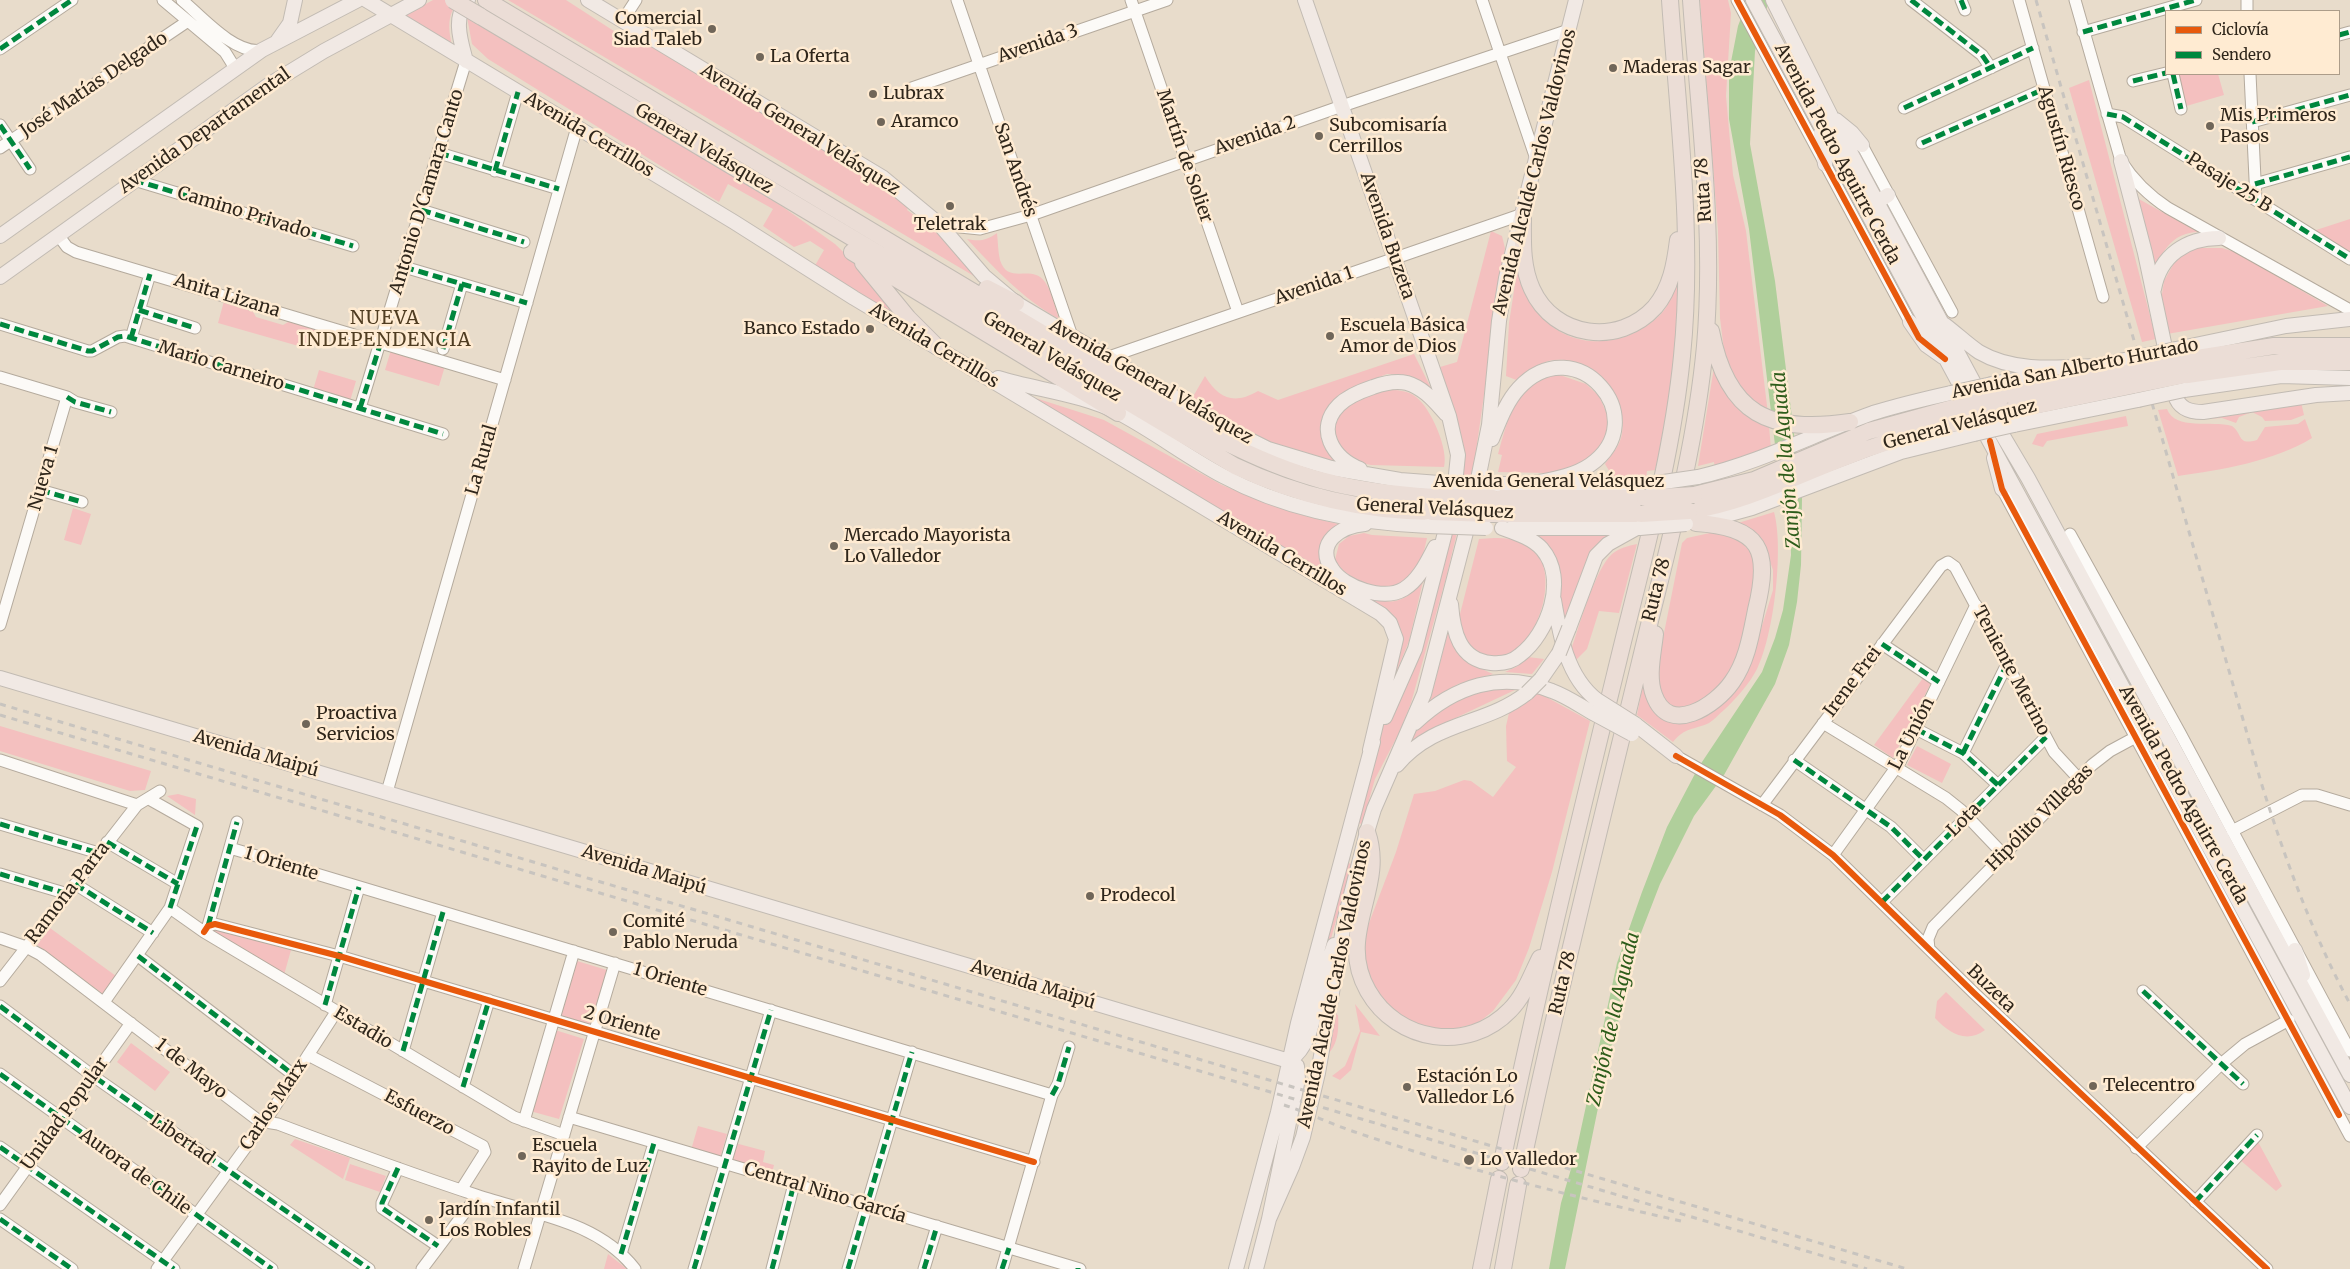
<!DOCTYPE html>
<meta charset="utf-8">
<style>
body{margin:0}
#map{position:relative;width:2350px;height:1269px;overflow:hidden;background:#e8dccb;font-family:Merriweather,serif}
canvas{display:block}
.legend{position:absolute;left:2165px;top:10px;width:175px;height:65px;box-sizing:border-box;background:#ffebd2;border:1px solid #ac9c89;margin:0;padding:6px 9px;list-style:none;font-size:15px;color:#2f261b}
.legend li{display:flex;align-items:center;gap:10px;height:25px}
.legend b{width:25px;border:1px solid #ac9c89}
</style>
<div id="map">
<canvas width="2350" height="1269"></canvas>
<ul class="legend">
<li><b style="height:6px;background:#e8590c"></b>Ciclovía</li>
<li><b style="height:6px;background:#00873e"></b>Sendero</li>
</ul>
</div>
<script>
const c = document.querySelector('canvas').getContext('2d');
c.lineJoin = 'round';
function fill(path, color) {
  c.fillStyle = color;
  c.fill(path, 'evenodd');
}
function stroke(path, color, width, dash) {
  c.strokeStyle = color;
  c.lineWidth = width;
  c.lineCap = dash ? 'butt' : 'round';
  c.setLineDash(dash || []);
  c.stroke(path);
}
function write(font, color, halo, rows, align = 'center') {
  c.font = font + ' Merriweather,serif';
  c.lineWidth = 5;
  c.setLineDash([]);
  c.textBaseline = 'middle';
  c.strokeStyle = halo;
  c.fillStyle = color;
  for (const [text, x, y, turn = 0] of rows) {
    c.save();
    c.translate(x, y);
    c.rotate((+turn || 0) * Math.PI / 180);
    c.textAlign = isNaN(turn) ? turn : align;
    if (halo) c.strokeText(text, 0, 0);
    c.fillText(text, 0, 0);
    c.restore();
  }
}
const green = new Path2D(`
 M433 0H460C447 13 448 28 452 45L404 16Z
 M508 0H566L620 35 631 34 794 128 910 203 907 210 922 221 926 217 984 282Z
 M1700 0H1728L1731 13 1726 96 1733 175 1746 231 1768 414 1745 399 1725 359 1720 318 1718 231Z
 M467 17 609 100 783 207 835 244 865 273 900 321 813 269 824 250 810 241 794 247 763 226 773 209 728 184 719 202 488 59 472 44Z
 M2184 74H2218L2224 95 2183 107 2175 76Z
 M2089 80 2156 339 2142 342 2069 88Z
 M2137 198 2198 232C2174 233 2164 248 2155 269Z
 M2350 219V255L2313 231Z
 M1491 231 1502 236 1505 248 1475 458 1446 578 1411 703 1400 731 1375 779 1362 824 1357 823 1376 740 1409 675 1463 458 1462 441 1440 367 1457 362Z
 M997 233C998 242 998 252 1000 260 1008 286 1032 263 1045 282 1052 292 1055 307 1059 319 1023 299 995 269 967 239 980 242 987 240 997 233Z
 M2196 248H2222L2235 252 2328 306 2167 334 2161 301 2164 281 2178 256Z
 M1518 265C1524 279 1531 305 1540 315 1572 352 1626 348 1660 315 1671 304 1676 285 1681 270L1669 416 1655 470 1647 471 1646 478 1613 477 1605 464C1611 455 1620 446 1622 434 1629 395 1588 352 1548 361 1538 364 1528 374 1519 381L1506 376 1509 323Z
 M224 301 252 310 256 317 283 325 290 321 315 329 309 349 218 323Z
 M391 350 445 366 439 386 385 370Z
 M1414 354 1431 388 1404 375 1387 374 1358 385 1338 396 1329 409 1341 467 1309 458 1248 434 1191 400 1205 376C1219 399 1234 405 1258 391L1278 400Z
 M1714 367 1769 426 1771 449 1715 468 1714 462 1698 466Z
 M319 370 356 381 350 401 313 390Z
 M1557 374 1586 384 1599 396 1607 414 1608 424 1605 444 1582 466 1549 473 1498 472 1502 455 1498 454C1509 416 1514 385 1557 374Z
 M1386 390C1396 390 1408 390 1416 397 1431 408 1449 450 1444 467L1371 465C1362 463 1349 460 1342 452 1333 442 1332 423 1341 412 1352 399 1370 394 1386 390Z
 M1026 395 1104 420 1222 485 1258 500 1302 515 1342 525 1324 554C1353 581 1386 629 1423 581L1409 641 1385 700 1398 629 1250 528Z
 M2301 402 2304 415 2291 420 2265 421 2262 417 2252 412 2239 417 2236 423 2222 418 2204 419Z
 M2167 409C2175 431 2212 420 2232 426 2243 434 2237 446 2257 440L2265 427 2298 424 2305 419 2312 438C2275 461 2221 470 2178 476L2158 410Z
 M2126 416 2128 426 2047 441 2043 447 2032 444 2037 434Z
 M73 508 91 514 81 545 64 540Z
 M1774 512C1784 548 1774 635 1757 669 1750 683 1735 700 1724 710 1719 714 1714 720 1709 723 1694 730 1685 727 1673 742L1637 715 1645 674 1677 721 1751 662 1773 590V570L1763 542 1752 530 1738 523Z
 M1719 531C1738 536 1748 547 1759 563 1751 610 1746 669 1707 701 1700 706 1685 706 1677 708L1663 701 1656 673 1682 543 1687 538Z
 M1364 533 1372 535 1427 538C1420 569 1420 573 1392 590 1371 585 1347 581 1335 560L1339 544 1349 536Z
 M1524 534 1612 536 1567 626C1549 581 1580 560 1524 534Z
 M1494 538C1505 538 1523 539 1531 546 1561 570 1540 640 1509 655 1497 660 1484 655 1471 651L1458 622 1479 539Z
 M1637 544 1619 613 1599 611 1587 649 1576 660 1571 650C1579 627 1595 569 1612 554 1619 548 1628 546 1637 544Z
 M1448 632C1454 656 1472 665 1493 674L1458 684 1430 701Z
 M1528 657 1544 659 1532 674 1505 672 1516 667Z
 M1923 678 1931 683 1893 758 1874 745Z
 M1488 689H1517L1432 729 1408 745C1426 709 1454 701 1488 689Z
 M1537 692 1590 721 1552 872 1529 948 1516 980 1493 1011 1478 1023 1449 1030 1430 1029 1397 1016 1367 980 1363 957 1366 931 1396 852 1414 794 1435 791 1464 780 1471 781 1493 797 1516 767 1507 761 1506 726 1509 713Z
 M0 726 151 771 145 790 130 791 0 751Z
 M1917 746 1951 764 1942 783 1907 765Z
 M178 794 196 799 195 815 167 796Z
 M1344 862 1352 864 1301 1045Z
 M50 928 116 976 103 994 37 945Z
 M215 929 291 950 284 975 213 932Z
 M577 961 607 970 590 1025 560 1016Z
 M1946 992 1985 1030C1966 1044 1949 1033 1935 1018L1937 1001Z
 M1355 1004 1380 1036 1361 1032 1351 1070 1340 1080 1332 1076 1345 1066 1360 1031Z
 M1336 1014 1338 1015C1339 1030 1338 1046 1326 1056Z
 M555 1030 584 1039 559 1119 530 1111Z
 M131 1043 170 1072 155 1091 117 1062Z
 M698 1126 727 1134 720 1158 691 1150Z
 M295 1139 350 1158 343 1179 290 1145Z
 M2257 1140 2282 1186 2276 1191 2239 1159Z
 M735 1143 765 1151 763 1162 774 1165 772 1173 730 1162Z
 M350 1164 386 1176 380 1192 345 1180Z
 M608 1254 627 1269H604Z`);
const water = new Path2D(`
 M1748 0H1769L1755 51 1750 144 1775 281 1802 498 1801 565 1797 602 1789 645 1775 684 1724 775 1694 816 1660 884 1641 933 1606 1069 1565 1269H1549L1561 1203 1576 1152 1617 963 1642 892 1667 827 1698 768 1762 672 1775 638 1783 610 1791 555 1790 519 1775 445 1749 229 1729 119V72L1738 26Z`);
const minor = new Path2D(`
 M163 0 225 52 235 68
 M182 0C202 17 235 55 262 50
 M957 0 1073 339
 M1131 0 1238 312
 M1482 0 1536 159
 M1737 0 1910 322
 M1911 0 1982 55 1991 68
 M1961 0 1965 10
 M2019 0 2103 297
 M2075 0 2121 161C2133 180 2148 195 2168 208L2350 310
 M2247 0V11
 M623 20 636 0
 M2083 32 2196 0
 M2339 35 2350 32
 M0 49 72 0
 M2173 74 2181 109
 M2250 74 2256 200
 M2133 81 2166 73
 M909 89 1167 0
 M1904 108 2033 48
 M2107 114 2123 117 2350 259
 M2252 122 2350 95
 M0 125 30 169
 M1922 143 2044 89
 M1862 145 1952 312
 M0 148 188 21
 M439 153 559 189
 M495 171 518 92
 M134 180 353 246
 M2255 184 2350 157
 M421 210 524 242
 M940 225 980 229 1031 215 1342 106 1569 30
 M58 235 67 247 76 252 505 380
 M404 267 527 303
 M139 310 195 328
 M0 324 88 351H92L118 337 125 336 443 434
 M131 338 150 274
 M443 349 462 284
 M1106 358 1523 214
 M0 377 67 397 0 625
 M67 397 75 402 111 412
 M360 408 466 61
 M2002 489 2350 1136
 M40 490 82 502
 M2070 534 2180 733 2350 1051
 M1882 644 1939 682
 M1823 723 1946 798 1961 810 2004 855
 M1916 729 1963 753 1998 785
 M1963 753 2007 664
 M1676 756 1780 815 1833 855 1974 993 2267 1269
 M0 760 137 805
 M1794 760 1891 827 1924 860
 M387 792 577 127
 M1762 805 1941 566 1948 562 1955 567 2054 752 2079 779
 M0 824 99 853
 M2232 831 2302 795H2317L2350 805
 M107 842 178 884
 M230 848 1052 1095
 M1833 855 1900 762 1976 605
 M0 874 68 894
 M75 884 153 933
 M1882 902 2046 737
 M170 908 204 932 514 1117 564 1135
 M208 926 237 822
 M204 932 208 926 215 924 339 956 1034 1162
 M0 938 26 947 41 955 259 1121 278 1124C344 1149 409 1173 476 1195 531 1214 597 1220 635 1269
 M1929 949 1928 939 1933 927 2092 765 2110 751 2160 724
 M138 956 295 1076
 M0 981 137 805 160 791
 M2143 991 2243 1084
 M104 1002 170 908 197 826 149 799
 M325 1005 359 887
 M0 1006 93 1076 369 1269
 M403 1051 443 912
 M308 1055 483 1146 485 1152 461 1190
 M0 1074 272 1269
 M463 1087 489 1000
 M569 1117 1080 1269
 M524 1121 574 951
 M0 1147 174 1269
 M2136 1148 2221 1064 2245 1044 2289 1020
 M398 1168 382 1203V1208L438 1246
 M2195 1202 2257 1135
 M0 1205 131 1023
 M0 1219 72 1269
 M621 1254 654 1143
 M157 1269 270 1114 336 1012
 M422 1269 477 1196
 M524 1269 615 963
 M694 1269 771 1010
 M772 1269 794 1184
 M848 1269 912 1052
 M924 1269 937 1226
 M1002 1269 1052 1095 1058 1084 1069 1047`);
const major = new Path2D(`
 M366 0 734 222 854 298 1381 614 1390 623 1396 639 1370 750
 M588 0 882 177 940 225 984 276 1016 303 1228 429 1268 449 1331 468 1400 480 1439 483
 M1305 0 1449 416 1458 455 1454 494
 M1753 0 1968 400
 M1773 0 1831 116 1982 398
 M278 40 290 23 295 0
 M466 61C461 42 452 17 468 0
 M1836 120 1852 133 1862 145
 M1821 133 1825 164
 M2121 161 2145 253 2175 395C2179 409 2190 412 2203 412L2316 395 2350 393
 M1877 202 1888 195
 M0 236 262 50 358 0
 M0 277 270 84 324 51 419 0
 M2154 289C2160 255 2187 238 2219 238
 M1910 322 1926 345 1943 357
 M1945 325C1957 334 1967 344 1979 352 2013 372 2055 368 2093 366
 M2176 349 2286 326 2350 319
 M2085 368 2129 359
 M998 378C1037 390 1082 394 1119 413 1155 432 1187 457 1223 476 1286 510 1357 523 1428 526
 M1992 384 2049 374
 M2184 390 2281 376 2350 378
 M1993 419 2028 478 2350 1075
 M1979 422 2350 1107
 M2014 425 2138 400
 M1492 439C1499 422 1506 402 1519 388 1576 327 1656 419 1590 465 1571 478 1546 480 1524 485
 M1994 458 2002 489
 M1360 469C1333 458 1315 429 1339 405 1348 396 1361 391 1373 387 1384 383 1395 380 1407 383 1424 388 1435 402 1446 414
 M1698 477C1759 463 1814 434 1873 413 1899 405 1924 399 1951 393
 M1497 484H1650
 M1475 494 1489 425 1499 321 1506 278 1576 0
 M1701 522 1752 508 1901 452 1974 434
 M1365 524C1342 526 1314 542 1332 569 1344 588 1384 601 1404 589 1419 580 1427 562 1435 547
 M1512 528H1640
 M1554 600C1560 636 1567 677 1597 700
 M1451 604C1453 631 1459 660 1491 663 1502 664 1512 662 1520 655 1548 634 1568 579 1542 549 1532 538 1516 533 1502 528
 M1569 628 1596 556 1608 544 1635 529
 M0 678 1289 1061 1297 1066 1298 1079 1269 1219
 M1541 679 1559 653
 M1385 717 1415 649 1449 517
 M1415 723C1454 686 1501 670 1552 691 1566 696 1579 705 1593 713
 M1635 724 1676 756
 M1397 765C1435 720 1485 726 1527 693
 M2295 950 2303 975
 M1289 1061C1312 1045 1313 1016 1319 990 1323 975 1329 960 1334 945
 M1236 1269 1278 1112 1298 1023 1373 742
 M1256 1269 1269 1219 1292 1167 1303 1137 1318 1073 1345 918 1367 832 1374 809 1424 694 1470 517`);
const highway = new Path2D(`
 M486 0 1219 439C1295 478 1349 492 1435 497
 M480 16 1235 466C1298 496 1362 511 1432 512
 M1523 214C1523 239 1521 265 1532 289 1554 338 1619 347 1655 307 1671 288 1675 264 1678 240
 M852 252 1118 413
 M863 263 908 318 936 346
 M987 288 1016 303
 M1711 331C1727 415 1770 434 1850 422
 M2178 361 2274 346H2350
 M2180 376 2280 362H2350
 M2002 397 2132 370
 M2010 411 2135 385
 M1694 495 1754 480 1869 431 1960 406
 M1493 498H1645
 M1689 511C1741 503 1785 481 1833 462 1877 444 1922 430 1968 420
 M1490 514H1641
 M1655 634C1653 653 1647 677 1654 695 1669 737 1716 705 1732 682 1747 661 1751 635 1756 610 1771 550 1761 527 1696 523
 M1367 832C1387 889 1335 933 1368 991 1397 1042 1468 1054 1510 1010 1524 996 1531 976 1540 958
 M1502 1162C1537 993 1578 826 1619 658 1643 559 1672 458 1682 356 1694 238 1678 118 1670 0
 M1521 1169C1557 999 1599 831 1640 662 1665 557 1695 454 1705 346 1715 231 1699 115 1691 0
 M1481 1269 1499 1179
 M1503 1269 1518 1185`);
const rail = new Path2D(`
 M2036 0 2261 782C2285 859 2312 933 2350 1004
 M0 704 1907 1269
 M0 715 1867 1269
 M1284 1105C1309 1113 1333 1125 1358 1133 1464 1169 1573 1197 1681 1221`);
const majorBridge = new Path2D(`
 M2129 359 2176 349
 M1951 393 1992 384
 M2138 400 2184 390
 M1974 434 2014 425
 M1439 483 1497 484
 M1650 484 1698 477
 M1428 526 1486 528
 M1640 528 1686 524
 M1559 653 1569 628
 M1527 693 1541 679
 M1597 700 1635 724
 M1593 713 1632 734`);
const highwayBridge = new Path2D(`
 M453 0 480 16
 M2132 370 2178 361
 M2135 385 2180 376
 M1960 406 2002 397
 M1968 420 2010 411
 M1435 497 1493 498
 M1645 498 1694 495
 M1432 512 1490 514
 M1641 514 1689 511`);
const quiet = new Path2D(`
 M1911 0 1982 55 1991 68
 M1961 0 1965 10
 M2083 32 2196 0
 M2339 35 2350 32
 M0 49 72 0
 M2173 74 2181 109
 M2133 81 2166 73
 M1904 108 2033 48
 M2107 114 2123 117 2350 259
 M2252 122 2350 95
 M0 125 30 169
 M1922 143 2044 89
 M439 153 559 189
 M495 171 518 92
 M134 180 353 246
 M2255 184 2350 157
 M421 210 524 242
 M404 267 527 303
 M139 310 195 328
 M0 324 88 351H92L118 337 125 336 443 434
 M131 338 150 274
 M443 349 462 284
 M67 397 75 402 111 412
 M360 408 381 342
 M40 490 82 502
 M1882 644 1939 682
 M1916 729 1963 753 1998 785
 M1963 753 2007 664
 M1794 760 1891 827 1924 860
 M0 824 99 853
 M107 842 178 884
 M0 874 68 894
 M75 884 153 933
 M1882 902 2046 737
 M170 908 197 826
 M208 926 237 822
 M138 956 295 1076
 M2143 991 2243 1084
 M325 1005 359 887
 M0 1006 93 1076 369 1269
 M403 1051 443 912
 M0 1074 272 1269
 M463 1087 489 1000
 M1052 1095 1058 1084 1069 1047
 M0 1147 174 1269
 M398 1168 382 1203V1208L438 1246
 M2195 1202 2257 1135
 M0 1219 72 1269
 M621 1254 654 1143
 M694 1269 771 1010
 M772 1269 794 1184
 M848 1269 912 1052
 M924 1269 937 1226
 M1002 1269 1009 1248
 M1078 1269V1268`);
const cycleway = new Path2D(`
 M1737 0 1919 338 1945 359
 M1990 441 2002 489 2339 1115
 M1676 756 1780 815 1833 855 1974 993 2267 1269
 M204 932 208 926 215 924 339 956 1034 1162`);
const markers = [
 [712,29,5,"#706659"],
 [760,57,5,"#706659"],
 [1613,68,5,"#706659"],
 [873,94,5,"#706659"],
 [881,122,5,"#706659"],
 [2210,126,5,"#706659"],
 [1319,136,5,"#706659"],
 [950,206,5,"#706659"],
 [870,329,5,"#706659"],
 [1330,336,5,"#706659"],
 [834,546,5,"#706659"],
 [306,724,5,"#706659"],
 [1090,896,5,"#706659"],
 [613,932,5,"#706659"],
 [2093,1086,5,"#706659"],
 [1407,1087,5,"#706659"],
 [522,1156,5,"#706659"],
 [1469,1160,6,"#706659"],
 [429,1220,5,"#706659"]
];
const poiNames = [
 ["Comercial",702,19,"right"],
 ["Siad Taleb",702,40,"right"],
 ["La Oferta",770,57],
 ["Maderas Sagar",1623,68],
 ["Lubrax",883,94],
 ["Mis Primeros",2220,116],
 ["Pasos",2220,137],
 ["Aramco",891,122],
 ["Subcomisaría",1329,126],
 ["Cerrillos",1329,147],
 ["Teletrak",950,225,"center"],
 ["Escuela Básica",1340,326],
 ["Amor de Dios",1340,347],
 ["Banco Estado",860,329,"right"],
 ["Mercado Mayorista",844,536],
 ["Lo Valledor",844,557],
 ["Proactiva",316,714],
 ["Servicios",316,735],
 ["Prodecol",1100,896],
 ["Comité",623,922],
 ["Pablo Neruda",623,943],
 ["Estación Lo",1417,1077],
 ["Valledor L6",1417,1098],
 ["Telecentro",2103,1086],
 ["Escuela",532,1146],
 ["Rayito de Luz",532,1167],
 ["Lo Valledor",1480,1160],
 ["Jardín Infantil",439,1210],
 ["Los Robles",439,1231]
];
const streetNames = [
 ["Avenida 3",1038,44,-19],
 ["José Matías Delgado",94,85,-34],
 ["Avenida General Velásquez",800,130,32],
 ["Avenida Departamental",205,131,-35],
 ["Avenida Cerrillos",589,135,31],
 ["Avenida 2",1255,136,-19],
 ["Agustín Riesco",2061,148,74],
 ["General Velásquez",704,149,31],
 ["Avenida Pedro Aguirre Cerda",1837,154,62],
 ["Martín de Solier",1184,156,71],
 ["San Andrés",1015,170,71],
 ["Avenida Alcalde Carlos Valdovinos",1535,172,-76],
 ["Pasaje 25 B",2229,183,32],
 ["Ruta 78",1704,190,-94],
 ["Antonio D'Camara Canto",427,192,-73],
 ["Camino Privado",244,213,17],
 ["Avenida Buzeta",1387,236,71],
 ["Avenida 1",1314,286,-19],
 ["Anita Lizana",227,296,17],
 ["Avenida Cerrillos",934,346,31],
 ["General Velásquez",1052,357,31],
 ["Mario Carneiro",221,366,17],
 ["Avenida San Alberto Hurtado",2075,369,-11],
 ["Avenida General Velásquez",1151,382,30],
 ["General Velásquez",1960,425,-14],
 ["La Rural",482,460,-74],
 ["Nueva 1",44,478,-74],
 ["Avenida General Velásquez",1549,482],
 ["General Velásquez",1435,509,3],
 ["Avenida Cerrillos",1282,554,31],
 ["Ruta 78",1657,590,-76],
 ["Teniente Merino",2011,671,62],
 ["Irene Frei",1853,682,-53],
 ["La Unión",1912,734,-63],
 ["Avenida Maipú",256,754,16],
 ["Avenida Pedro Aguirre Cerda",2183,795,61],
 ["Hipólito Villegas",2040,818,-45],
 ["Lota",1964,820,-45],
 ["1 Oriente",281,864,17],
 ["Avenida Maipú",644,870,17],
 ["Ramona Parra",68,893,-52],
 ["1 Oriente",670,980,17],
 ["Ruta 78",1563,983,-77],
 ["Avenida Alcalde Carlos Valdovinos",1335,984,-78],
 ["Avenida Maipú",1033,985,17],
 ["Buzeta",1991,989,44],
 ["2 Oriente",622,1024,17],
 ["Estadio",363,1028,31],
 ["1 de Mayo",191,1069,38],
 ["Carlos Marx",274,1105,-56],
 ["Esfuerzo",419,1113,28],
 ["Unidad Popular",65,1114,-54],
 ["Libertad",182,1140,35],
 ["Aurora de Chile",135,1172,36],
 ["Central Nino García",825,1193,17]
];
const neighbourhoodNames = [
 ["NUEVA",385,319],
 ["INDEPENDENCIA",385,341]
];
const waterNames = [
 ["Zanjón de la Aguada",1787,460,-95],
 ["Zanjón de la Aguada",1614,1019,-77]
];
fill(green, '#f4c0bf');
fill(water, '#b0cf9b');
stroke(minor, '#b4aa9d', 13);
stroke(major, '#c2bbb3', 16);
stroke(highway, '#c2bbb3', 18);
stroke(minor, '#fcfaf7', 11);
stroke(major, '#f1e9e4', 14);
stroke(highway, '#ebddd6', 16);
stroke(rail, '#c8c4bf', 3, [6, 6]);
stroke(majorBridge, '#c2bbb3', 16, []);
stroke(highwayBridge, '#c2bbb3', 18, []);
stroke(majorBridge, '#f1e9e4', 14);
stroke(highwayBridge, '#ebddd6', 16);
stroke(quiet, '#00873e', 5, [10, 5]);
stroke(cycleway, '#e8590c', 6);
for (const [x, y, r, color] of markers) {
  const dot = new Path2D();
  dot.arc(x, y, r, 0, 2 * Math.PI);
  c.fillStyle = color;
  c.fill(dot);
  stroke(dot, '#ffebd2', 2);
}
write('18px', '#2f261b', '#ffebd2', poiNames, 'left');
write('18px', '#2f261b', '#ffebd2', streetNames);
c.letterSpacing = '1px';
write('19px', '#503d22', '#ffebd2', neighbourhoodNames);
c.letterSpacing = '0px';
write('italic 19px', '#2d5c1a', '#ffebd2', waterNames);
</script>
